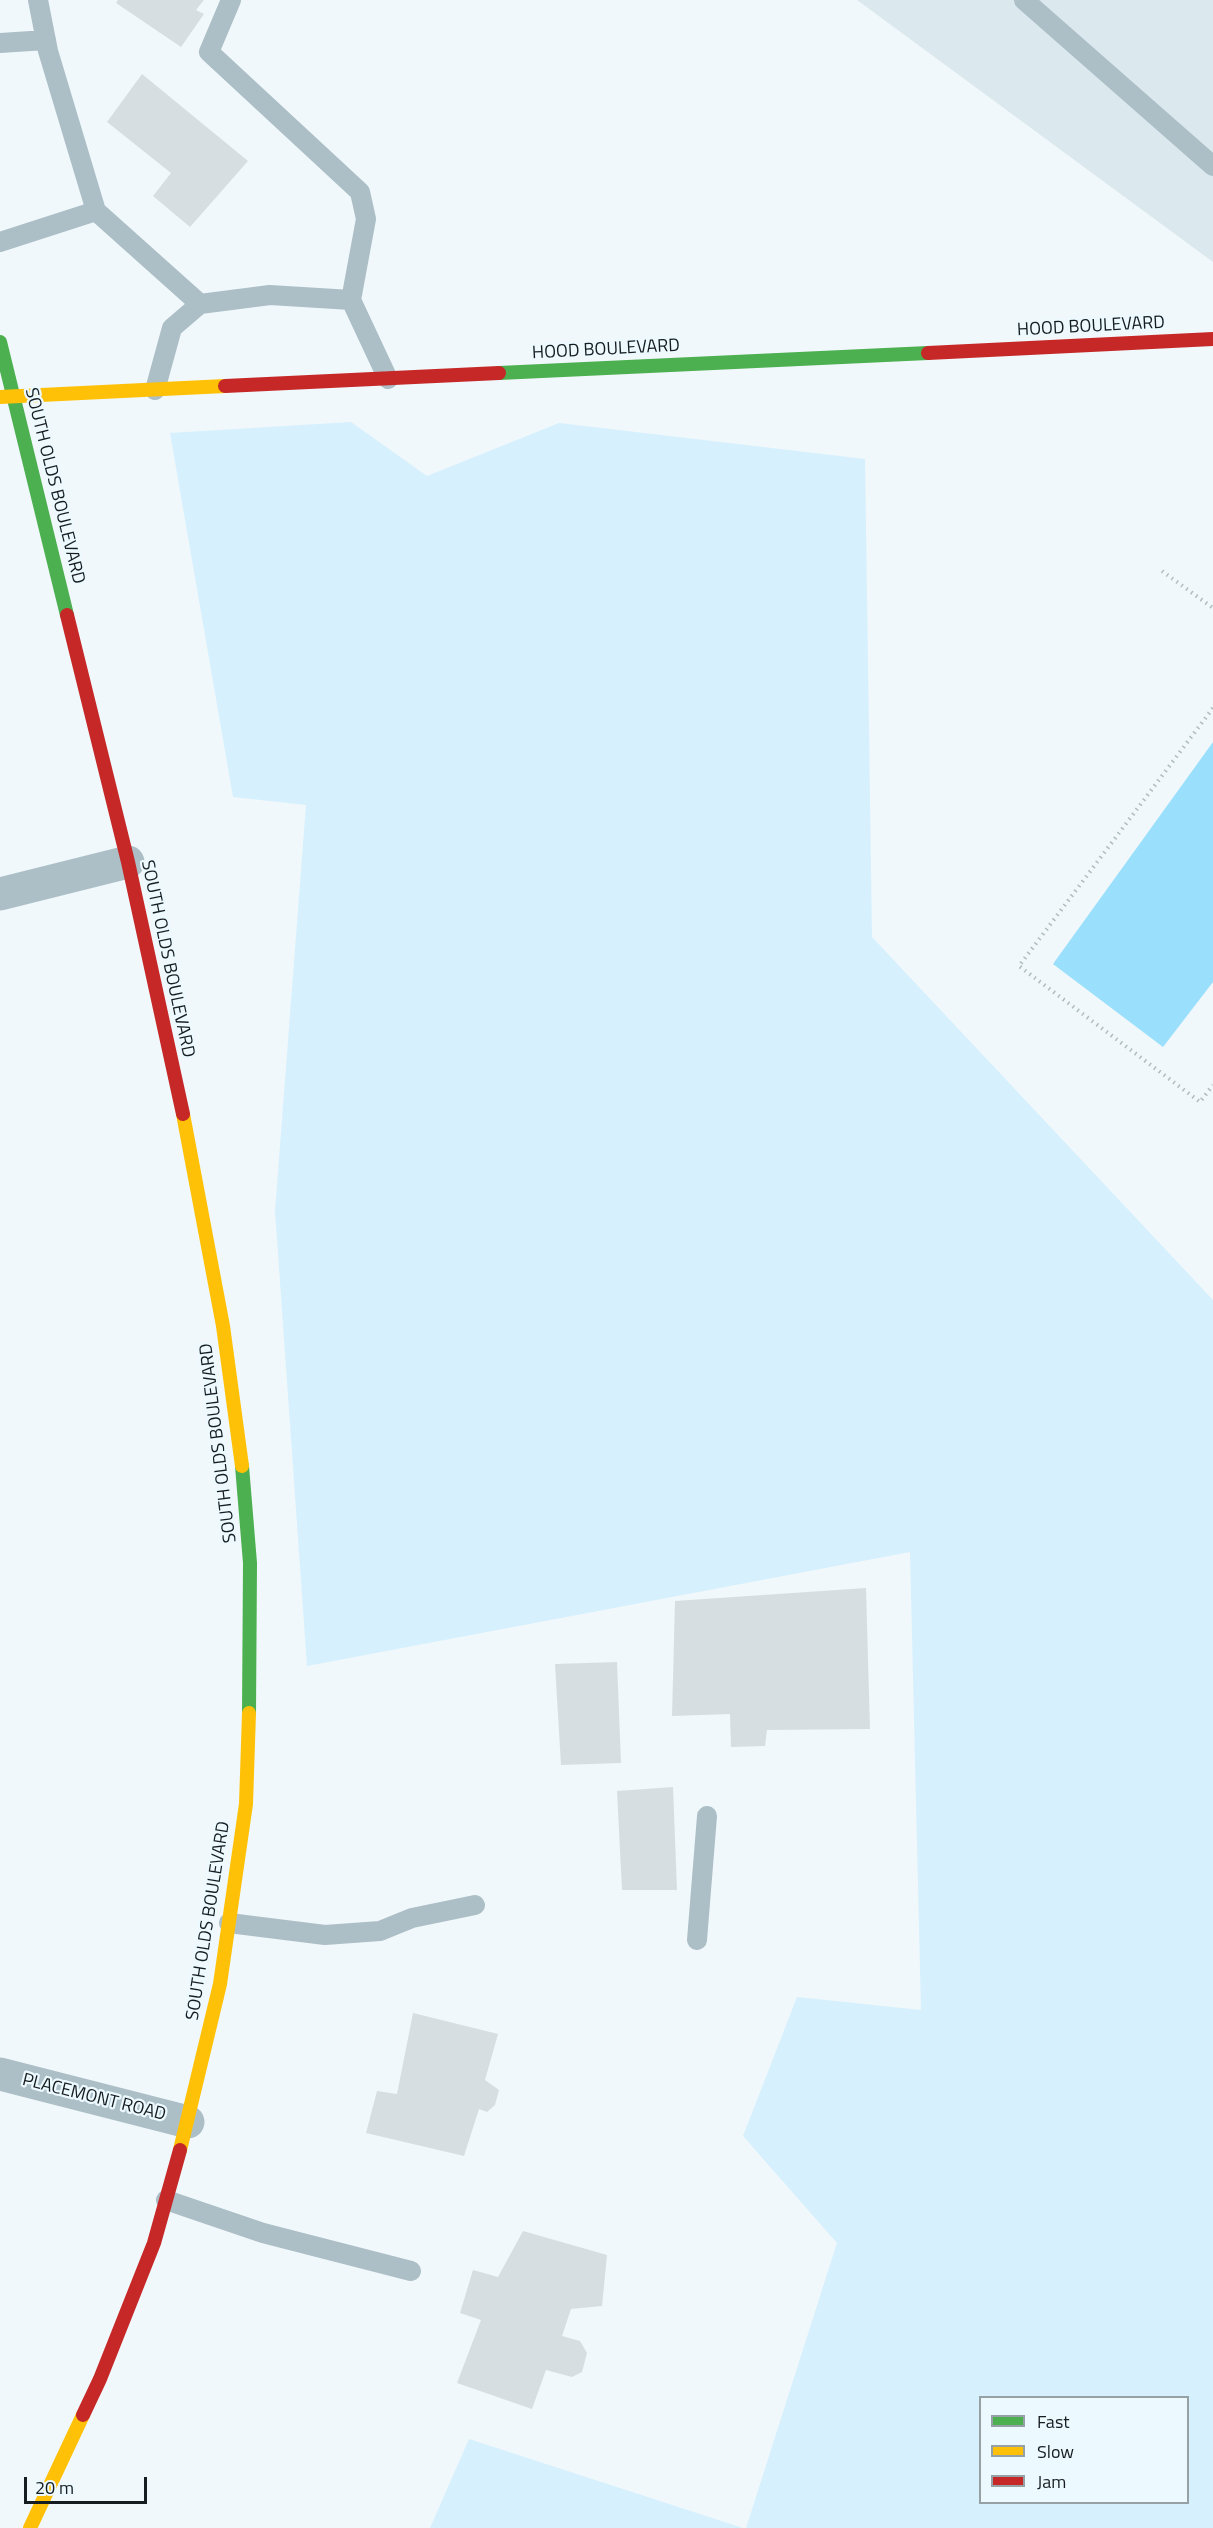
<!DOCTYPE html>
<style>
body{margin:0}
#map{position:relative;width:1213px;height:2528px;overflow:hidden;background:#f0f8fb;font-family:"Titillium Web",sans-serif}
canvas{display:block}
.legend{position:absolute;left:979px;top:2396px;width:210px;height:108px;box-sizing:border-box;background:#ecf9ff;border:2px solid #96a1a6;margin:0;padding:8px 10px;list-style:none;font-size:18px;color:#161d21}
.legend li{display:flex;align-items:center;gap:12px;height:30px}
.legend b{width:30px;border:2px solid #96a1a6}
.scale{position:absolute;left:24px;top:2477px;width:123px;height:27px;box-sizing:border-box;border:3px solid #161d21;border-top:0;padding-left:8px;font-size:18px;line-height:21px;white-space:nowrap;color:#161d21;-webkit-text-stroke:4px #ecf9ff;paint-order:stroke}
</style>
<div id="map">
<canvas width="1213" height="2528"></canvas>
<ul class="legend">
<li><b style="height:8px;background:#4caf50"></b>Fast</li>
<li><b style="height:8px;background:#ffc107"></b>Slow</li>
<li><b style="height:8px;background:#c62828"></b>Jam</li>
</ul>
<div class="scale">20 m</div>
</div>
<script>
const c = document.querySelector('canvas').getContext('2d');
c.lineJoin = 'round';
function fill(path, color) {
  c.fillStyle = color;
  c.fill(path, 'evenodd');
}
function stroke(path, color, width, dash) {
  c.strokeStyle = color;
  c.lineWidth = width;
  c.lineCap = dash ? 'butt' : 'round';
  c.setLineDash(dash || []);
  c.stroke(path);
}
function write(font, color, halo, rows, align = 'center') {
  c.font = font + ' "Titillium Web",sans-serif';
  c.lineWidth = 4.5;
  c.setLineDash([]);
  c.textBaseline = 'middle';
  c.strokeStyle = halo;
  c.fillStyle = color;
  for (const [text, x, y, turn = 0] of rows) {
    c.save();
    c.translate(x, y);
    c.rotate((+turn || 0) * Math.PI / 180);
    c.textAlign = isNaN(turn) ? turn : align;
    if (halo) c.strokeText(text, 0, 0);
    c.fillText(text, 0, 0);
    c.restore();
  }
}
const built = new Path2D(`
 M857 0H1213V262Z`);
const green = new Path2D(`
 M351 422 427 476 559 423 865 459 872 937 1213 1300V2528H746L837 2243 743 2136 797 1997 921 2010 910 1552 307 1666 275 1211 306 805 233 797 170 433ZM980 2398H1188V2502H980Z
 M469 2439 743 2528H430Z`);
const water = new Path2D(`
 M1213 742V982L1163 1047 1053 964Z`);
const building = new Path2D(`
 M118 0H204L196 10 204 14 181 47 116 3Z
 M142 74 248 161 190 227 153 196 171 173 107 122Z
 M866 1588 870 1729 767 1730 765 1746 731 1747 730 1714 672 1716 675 1601Z
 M617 1662 621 1763 561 1765 555 1664Z
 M673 1787 677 1890H622L617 1791Z
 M413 2013 498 2034 485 2080 499 2090 495 2105 487 2112 479 2109 464 2156 366 2133 377 2091 397 2094Z
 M523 2231 607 2255 602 2306 571 2309 562 2336 580 2341 587 2353 582 2372 572 2377 546 2370 532 2409 457 2383 481 2320 460 2313 473 2270 498 2277Z`);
const path = new Path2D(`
 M1162 571 1213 608
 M1213 708 1019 966 1200 1102 1213 1085`);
const lane = new Path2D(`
 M38 0 48 51 96 211
 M231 0 209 52 360 192 366 219 351 300
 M1024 0 1213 166
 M0 43 46 40
 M0 242 96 211 200 304 270 295 351 300 388 379
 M155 390 172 328 200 304
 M229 1923 325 1935 380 1931 412 1918 475 1905
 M697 1940 707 1816
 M166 2200 263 2233 411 2271`);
const street = new Path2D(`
 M0 894 128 862
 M0 2074 188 2122`);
const fast = new Path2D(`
 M0 342 67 615
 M499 373 928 353
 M242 1466 250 1563 249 1713`);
const slow = new Path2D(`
 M0 397 225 386
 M183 1114 223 1326 242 1466
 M180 2150 220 1984 246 1804 249 1713
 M30 2528 83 2415`);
const jam = new Path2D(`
 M928 353 1213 339
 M225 386 499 373
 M67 615 128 862 183 1114
 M83 2415 100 2379 154 2243 180 2150`);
const streetNames = [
 ["HOOD BOULEVARD",1091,327,-3],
 ["HOOD BOULEVARD",606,350,-3],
 ["SOUTH OLDS BOULEVARD",54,486,76],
 ["SOUTH OLDS BOULEVARD",167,959,78],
 ["SOUTH OLDS BOULEVARD",219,1443,-97],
 ["SOUTH OLDS BOULEVARD",209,1921,-81],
 ["PLACEMONT ROAD",94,2098,14]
];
fill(built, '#dbe8ee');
fill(green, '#d6f0fd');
fill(water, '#9adffc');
fill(building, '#d7dee1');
stroke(path, '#afbcc0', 4, [1.5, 4.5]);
stroke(lane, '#acbec6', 20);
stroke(street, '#acbec6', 33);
stroke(fast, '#4caf50', 14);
stroke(slow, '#ffc107', 14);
stroke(jam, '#c62828', 14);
write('18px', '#161d21', '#ecf9ff', streetNames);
</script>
